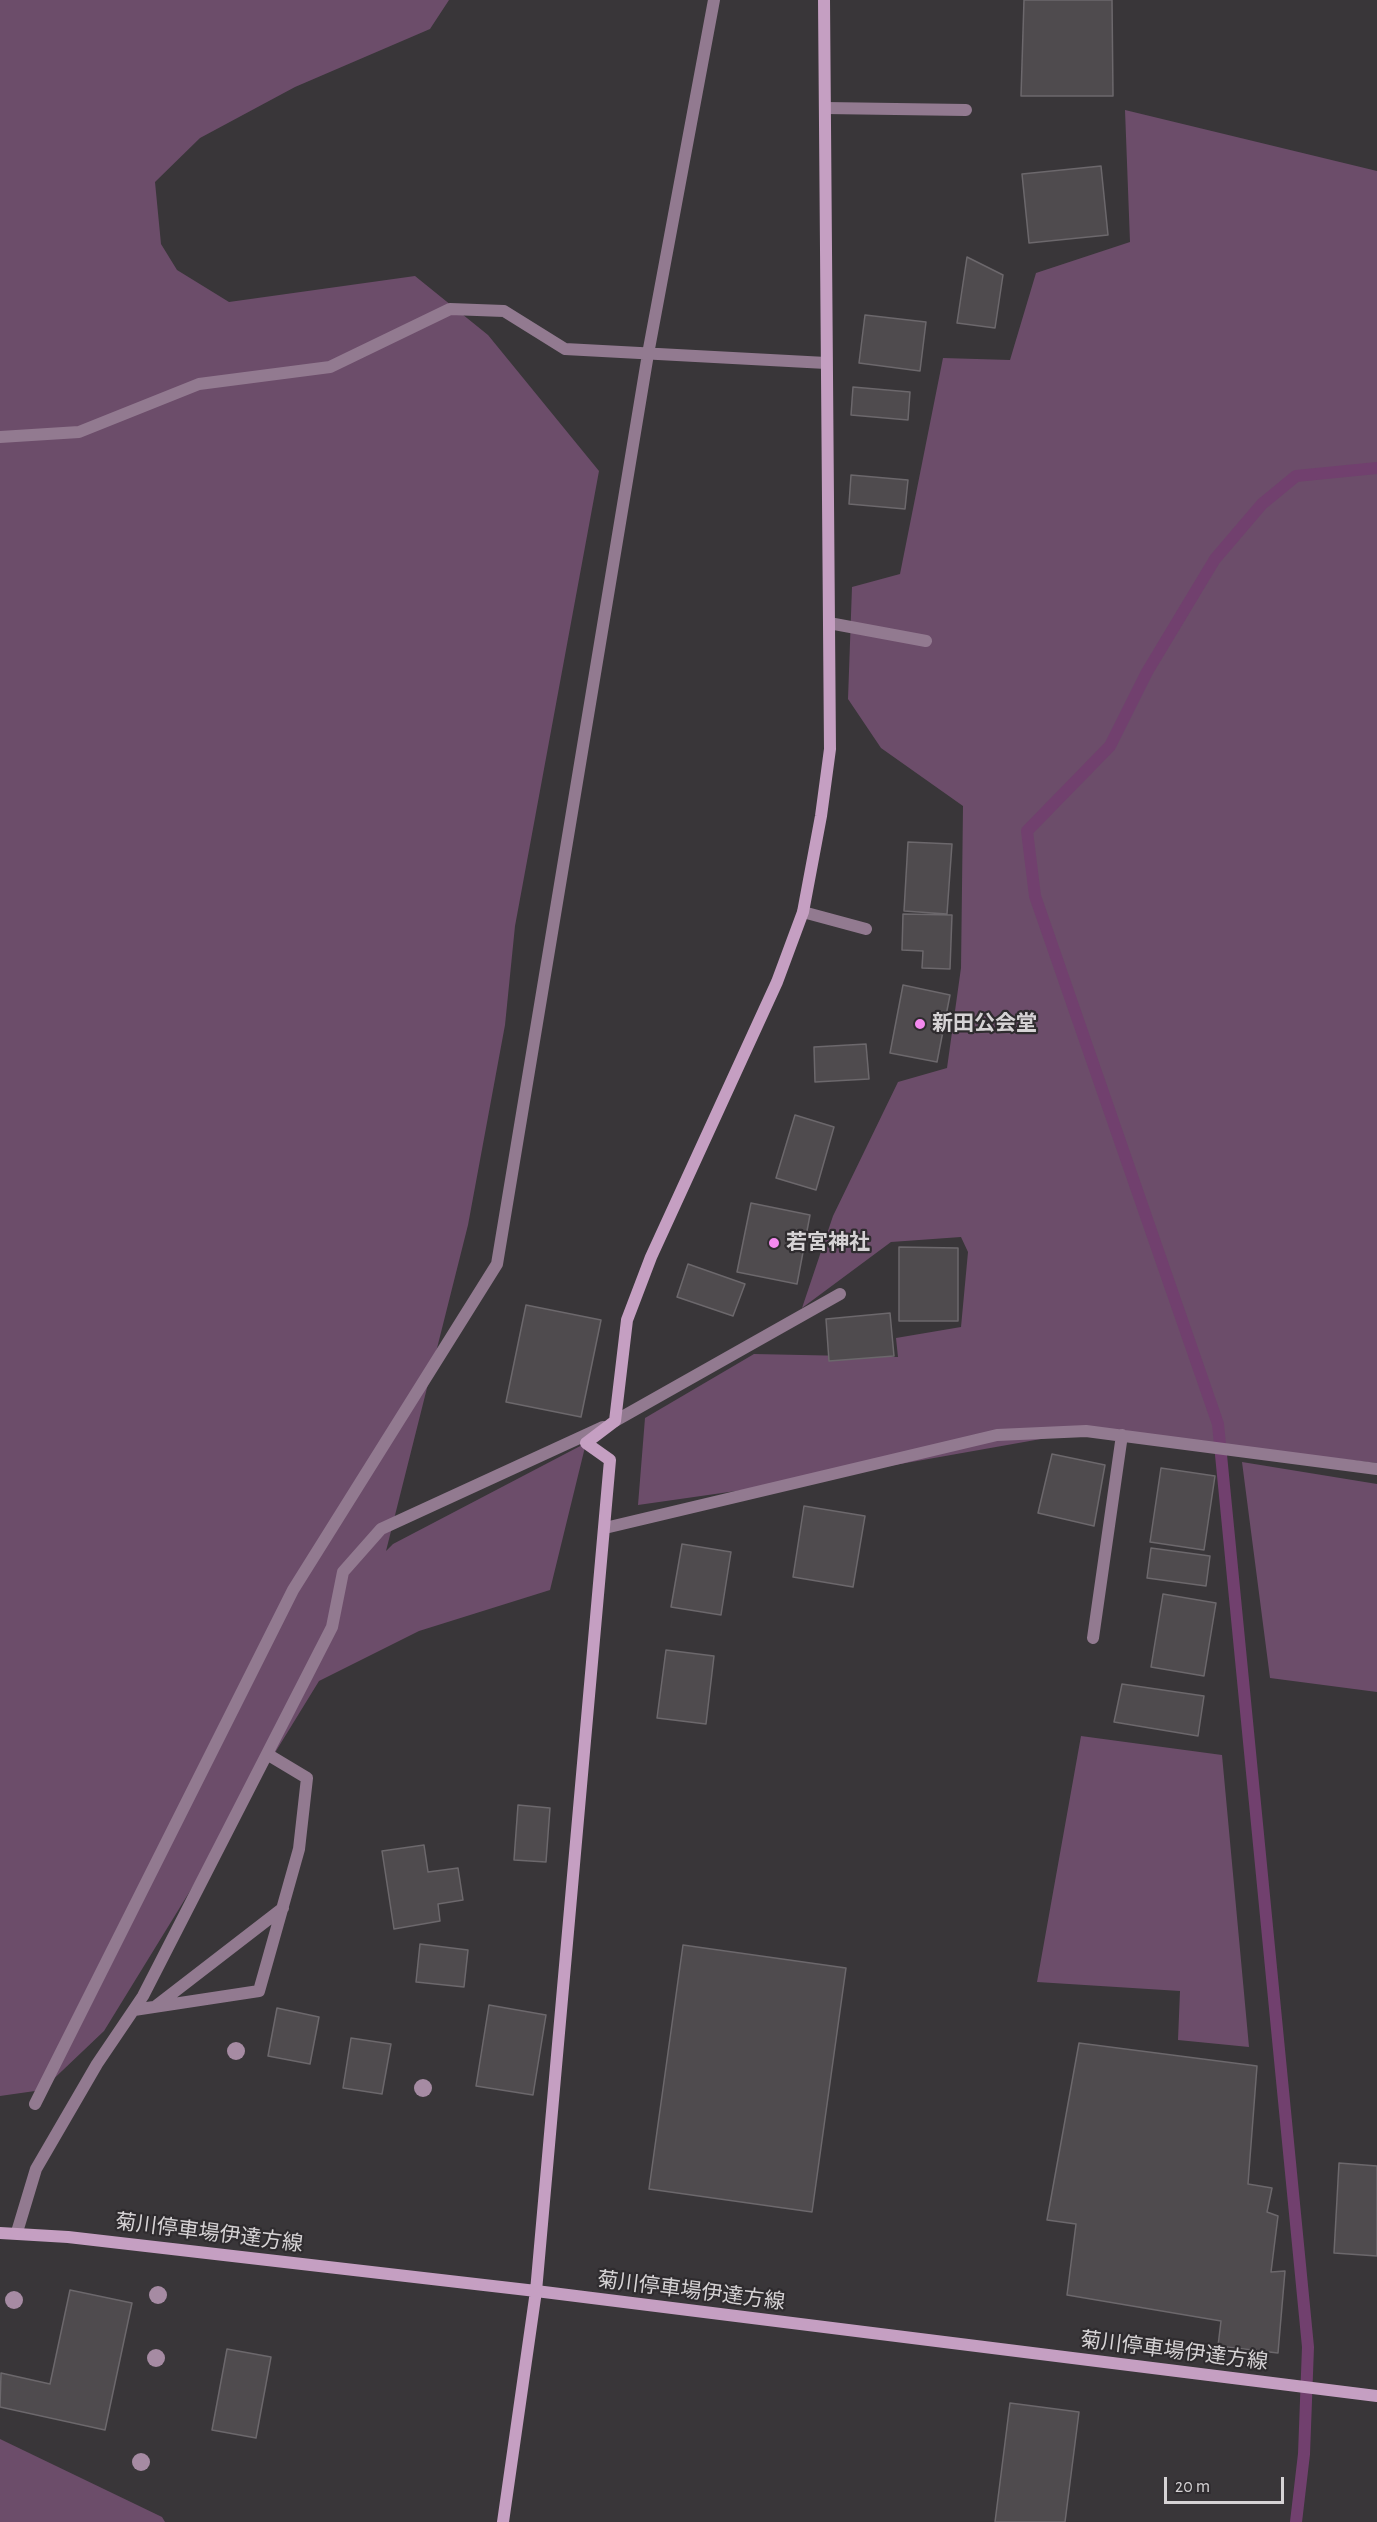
<!DOCTYPE html>
<meta charset="utf-8">
<style>
body{margin:0}
#map{position:relative;width:1377px;height:2522px;overflow:hidden;background:#393639;font-family:"Alegreya Sans",sans-serif}
canvas{display:block}
.scale{position:absolute;left:1164px;top:2477px;width:120px;height:27px;box-sizing:border-box;border:3px solid #d6d3d5;border-top:0;padding-left:8px;font-size:18px;line-height:21px;white-space:nowrap;color:#d6d3d5;-webkit-text-stroke:4px #2f2c2f;paint-order:stroke}
</style>
<div id="map">
<canvas width="1377" height="2522"></canvas>
<div class="scale">20 m</div>
</div>
<script>
const c = document.querySelector('canvas').getContext('2d');
c.lineJoin = 'round';
function fill(path, color) {
  c.fillStyle = color;
  c.fill(path, 'evenodd');
}
function stroke(path, color, width, dash) {
  c.strokeStyle = color;
  c.lineWidth = width;
  c.lineCap = dash ? 'butt' : 'round';
  c.setLineDash(dash || []);
  c.stroke(path);
}
function write(font, color, halo, rows, align = 'center') {
  c.font = font + ' "Alegreya Sans","Noto Sans JP",sans-serif';
  c.lineWidth = 4.5;
  c.setLineDash([]);
  c.textBaseline = 'middle';
  c.strokeStyle = halo;
  c.fillStyle = color;
  for (const [text, x, y, turn = 0] of rows) {
    c.save();
    c.translate(x, y);
    c.rotate((+turn || 0) * Math.PI / 180);
    c.textAlign = isNaN(turn) ? turn : align;
    if (halo) c.strokeText(text, 0, 0);
    c.fillText(text, 0, 0);
    c.restore();
  }
}
const green = new Path2D(`
 M0 0H449L430 29 295 87 200 138 155 182 161 244 177 270 229 302 415 276 488 335 599 471 515 926 505 1025 468 1225 386 1551 393 1544 586 1443 550 1590 419 1631 319 1681 104 2031 42 2090 0 2096Z
 M1125 110 1377 171V1463L1086 1431 799 1482 638 1505 645 1418 754 1354 898 1357 896 1338 961 1327 968 1252 961 1237 891 1242 802 1308 833 1216 898 1082 947 1068 961 968 963 806 881 748 848 699 852 587 900 574 943 358 1010 360 1036 273 1130 242Z
 M1242 1462 1377 1484V1692L1270 1678Z
 M1081 1736 1222 1755 1249 2047 1178 2040 1180 1991 1037 1982Z
 M0 2439 162 2517 165 2522H0Z`);
const stream = new Path2D(`
 M1296 2522 1304 2454 1308 2347 1218 1424 1035 896 1027 831 1110 746 1147 672 1215 559 1262 504 1296 476 1377 468`);
const building = new Path2D(`
 M1024 0H1112L1113 96H1021Z
 M1101 166 1108 235 1029 243 1022 174Z
 M967 257 1003 275 995 328 957 323Z
 M865 315 926 322 920 371 859 363Z
 M853 387 910 392 908 420 851 415Z
 M851 475 908 480 905 509 849 504Z
 M908 842 952 844 947 914 904 911Z
 M903 914 952 915 950 969 922 968 923 951 902 950Z
 M903 985 950 995 937 1062 890 1053Z
 M866 1044 869 1079 815 1082 814 1047Z
 M795 1115 834 1127 816 1190 776 1178Z
 M751 1203 810 1215 797 1284 737 1272Z
 M899 1247 958 1248V1321H899Z
 M688 1264 745 1284 733 1316 677 1297Z
 M526 1305 601 1320 581 1417 506 1402Z
 M890 1313 894 1356 829 1361 826 1319Z
 M1052 1454 1105 1465 1094 1526 1038 1513Z
 M1161 1468 1215 1476 1204 1550 1150 1542Z
 M804 1506 865 1516 853 1587 793 1577Z
 M682 1544 731 1552 721 1615 671 1607Z
 M1151 1548 1210 1556 1206 1586 1147 1578Z
 M1163 1594 1216 1603 1204 1676 1151 1667Z
 M666 1650 714 1656 706 1724 657 1718Z
 M1122 1684 1204 1696 1198 1736 1114 1722Z
 M518 1805 550 1808 546 1862 514 1860Z
 M424 1845 428 1872 458 1868 463 1900 438 1904 440 1921 394 1929 382 1851Z
 M420 1944 468 1950 464 1987 416 1982Z
 M683 1945 846 1968 812 2212 649 2189Z
 M489 2005 546 2015 533 2095 476 2086Z
 M277 2008 319 2017 310 2064 268 2056Z
 M351 2038 391 2044 382 2094 343 2088Z
 M1079 2043 1257 2066 1248 2184 1272 2188 1267 2212 1278 2216 1271 2272 1285 2271 1278 2353 1218 2346 1221 2321 1067 2295 1076 2224 1047 2220Z
 M1339 2163 1377 2166V2256L1334 2253Z
 M70 2290 132 2303 105 2430 0 2407 1 2373 50 2384Z
 M227 2349 271 2357 256 2438 212 2430Z
 M1010 2403 1079 2412 1065 2522H995Z`);
const lane = new Path2D(`
 M0 437 79 432 199 384 330 367 450 309 504 311 565 349 826 363
 M156 2006 283 1908
 M134 2010 259 1991 299 1849 307 1778 267 1754
 M35 2104 293 1590 497 1264 648 354 714 0
 M17 2232 36 2169 97 2064 143 1996 332 1627 343 1572 381 1529 603 1427`);
const street = new Path2D(`
 M825 108 966 110
 M829 623 926 641
 M803 912 866 929
 M615 1421 840 1294
 M605 1528 997 1435 1086 1431 1377 1469
 M1093 1638 1122 1435`);
const secondary = new Path2D(`
 M0 2233 68 2237 536 2291 1377 2396
 M503 2522 536 2291 610 1460 586 1443 615 1421 627 1320 651 1257 777 982 803 912 821 816 830 749 824 0`);
const trees = [
 [236,2051],
 [423,2088],
 [158,2295],
 [14,2300],
 [156,2358],
 [141,2462]
];
const markers = [
 [920,1024,6,"#f589ef"],
 [774,1243,6,"#f589ef"]
];
const poiNames = [
 ["新田公会堂",932,1024],
 ["若宮神社",786,1243]
];
const streetNames = [
 ["菊川停車場伊達方線",209,2233,7],
 ["菊川停車場伊達方線",691,2291,7],
 ["菊川停車場伊達方線",1174,2351,7]
];
fill(green, '#6c4d6a');
stroke(stream, '#71406e', 12);
fill(building, '#4f4b4e');
stroke(building, '#6c686c', 1.5);
stroke(lane, '#927a90', 12);
stroke(street, '#927a90', 12);
stroke(secondary, '#c59fc2', 12);
c.fillStyle = '#a68ba3';
for (const [x, y] of trees) {
  c.beginPath();
  c.arc(x, y, 9, 0, 2 * Math.PI);
  c.fill();
}
for (const [x, y, r, color] of markers) {
  const dot = new Path2D();
  dot.arc(x, y, r, 0, 2 * Math.PI);
  c.fillStyle = color;
  c.fill(dot);
  stroke(dot, '#2f2c2f', 2);
}
write('bold 21px', '#d6d3d5', '#2f2c2f', poiNames, 'left');
write('21px', '#d6d3d5', '#2f2c2f', streetNames);
</script>
